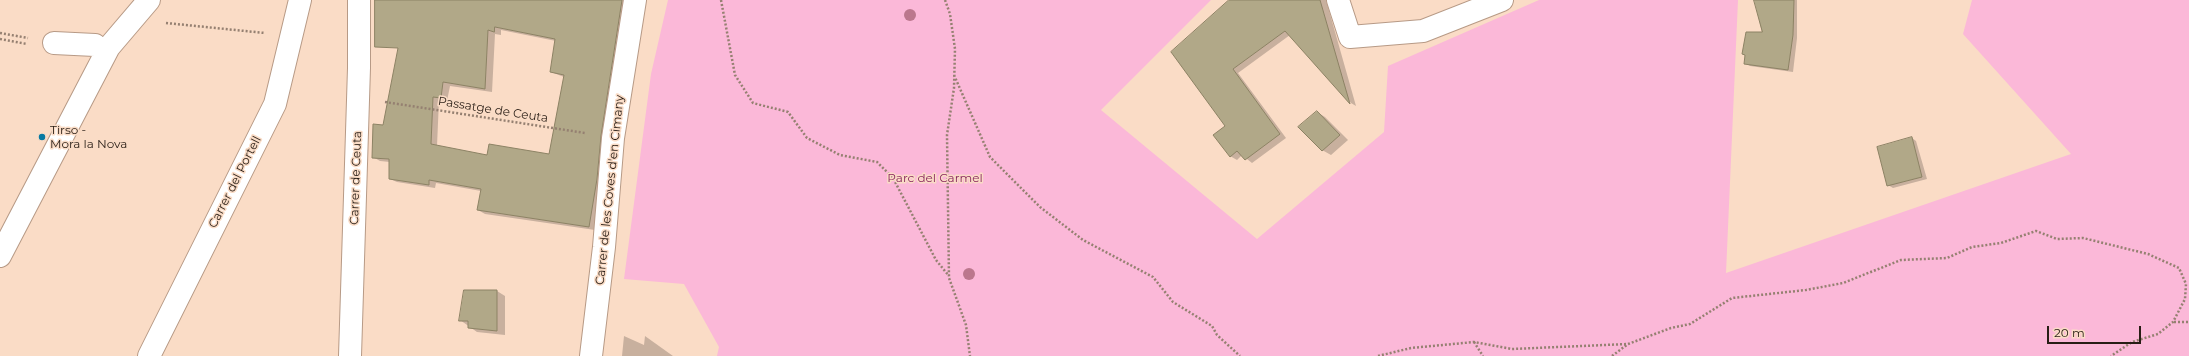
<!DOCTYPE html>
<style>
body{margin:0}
#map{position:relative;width:2189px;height:356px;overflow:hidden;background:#fadcc6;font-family:Montserrat,sans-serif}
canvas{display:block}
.scale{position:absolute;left:2047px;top:326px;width:94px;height:18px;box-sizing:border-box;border:2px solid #281d15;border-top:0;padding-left:5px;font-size:12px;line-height:14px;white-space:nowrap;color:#281d15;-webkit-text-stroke:3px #fadcc6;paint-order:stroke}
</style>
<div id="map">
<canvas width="2189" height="356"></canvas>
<div class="scale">20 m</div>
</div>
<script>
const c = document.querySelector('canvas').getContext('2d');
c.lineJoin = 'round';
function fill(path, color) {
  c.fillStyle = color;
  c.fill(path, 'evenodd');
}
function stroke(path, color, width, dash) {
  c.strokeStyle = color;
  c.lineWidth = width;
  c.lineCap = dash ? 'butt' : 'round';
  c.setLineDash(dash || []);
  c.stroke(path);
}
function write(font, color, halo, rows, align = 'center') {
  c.font = font + ' Montserrat,sans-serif';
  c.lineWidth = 3;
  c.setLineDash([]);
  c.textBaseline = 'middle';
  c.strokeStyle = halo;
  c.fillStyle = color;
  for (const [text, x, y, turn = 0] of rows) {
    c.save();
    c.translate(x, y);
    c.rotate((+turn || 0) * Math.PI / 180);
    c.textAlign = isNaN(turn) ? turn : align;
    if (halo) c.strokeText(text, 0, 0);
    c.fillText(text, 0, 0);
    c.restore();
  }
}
const green = new Path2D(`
 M668 0H1211L1101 110 1257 239 1384 132 1388 66 1539 0H1738L1726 273 2071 154 1963 34 1972 0H2189V356H717L719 347 684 284 624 279 651 74Z`);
const shadow = new Path2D(`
 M405 0H624L595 230 485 214 478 210 481 191 436 183 435 188 397 182 390 179V162L380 161 373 157 384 127 399 48ZM501 30 556 41 551 72 564 77 549 155 488 156 437 146 439 100 447 101 450 86 492 92 495 34 501 35Z
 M1230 0H1326L1356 106 1351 103 1290 35 1238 73 1286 138 1252 163 1242 155 1237 160 1230 156 1226 126Z
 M1755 0H1797V38L1793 72 1750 66 1745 63 1763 33Z
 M1317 112 1325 117 1348 140 1331 155 1322 150Z
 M1912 138 1916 141 1927 179 1893 188 1888 185Z
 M497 291 505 296V335L477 332 460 320Z
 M624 336 644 345 645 336 673 356H622Z`);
const building = new Path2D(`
 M375 0H622L601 136 597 179 589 227 477 210 481 189 429 180V185L389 179V159L372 158 373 124 383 125 398 48 375 47ZM495 27 555 39 550 72 564 75 549 154 489 144 487 155 431 144 433 97 441 98 443 82 485 89 488 30 494 32Z
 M1229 0H1320L1350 104 1285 31 1233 69 1280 134 1245 160 1237 151 1230 157 1213 135 1225 126 1171 52Z
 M1754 0H1794L1793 35 1788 70 1744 64 1745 55 1742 54 1746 32H1762Z
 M1317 111 1340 135 1322 151 1298 127Z
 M1912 137 1922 177 1887 186 1877 147Z
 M464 290H497V331L468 328V321H459Z`);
const path = new Path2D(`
 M721 0 735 75 753 103 788 112 807 138 840 155 877 162 893 178 936 260 949 276
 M945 0 950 14 955 49 954 88 947 135 949 278 966 325 970 356
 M166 23 265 33
 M0 33 28 38
 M0 39 27 44
 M954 75 990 157 1040 207 1083 240 1153 277 1173 302 1212 326 1217 335 1240 356
 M385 102 585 133
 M2174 322H2189
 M1474 342 1483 356
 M1378 356 1411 348 1474 342 1512 349 1628 344 1671 328 1690 324 1732 298 1806 290 1843 283 1901 260 1947 258 1972 247 2001 243 2036 231 2057 239 2083 238 2148 254 2179 268 2186 284 2185 299 2173 322 2158 334 2132 342 2111 356
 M1612 356 1628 344`);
const minor = new Path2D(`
 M1338 0 1350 37 1423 31 1502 0
 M54 43 95 45
 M0 256 109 47 149 0
 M149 356 275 104 300 0
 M350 356 359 68V0
 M591 356 604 247 613 138 635 0`);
const trees = [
 [910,15],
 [969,274]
];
const markers = [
 [42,137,4,"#0779a2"]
];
const streetNames = [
 ["Passatge de Ceuta",493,110,9],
 ["Carrer de Ceuta",356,178,-88],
 ["Carrer del Portell",235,182,-63],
 ["Carrer de les Coves d'en Cimany",610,190,-84]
];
const poiNames = [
 ["Tirso -",50,130],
 ["Mora la Nova",50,144]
];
const parkNames = [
 ["Parc del Carmel",935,178]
];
fill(green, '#fbb8d8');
fill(shadow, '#0003');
fill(building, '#b1a888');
stroke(building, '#8c8264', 1);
stroke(minor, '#b79a86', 24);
stroke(path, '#958071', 2.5, [2, 2]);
stroke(minor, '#fff', 22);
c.fillStyle = '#bb778d';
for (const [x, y] of trees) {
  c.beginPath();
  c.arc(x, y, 6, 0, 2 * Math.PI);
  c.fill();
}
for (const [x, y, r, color] of markers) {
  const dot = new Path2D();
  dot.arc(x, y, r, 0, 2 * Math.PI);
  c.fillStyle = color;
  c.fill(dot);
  stroke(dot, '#fadcc6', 1.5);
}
write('12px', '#281d15', '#fadcc6', streetNames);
write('12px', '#281d15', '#fadcc6', poiNames, 'left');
write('12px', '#88245e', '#fadcc6', parkNames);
</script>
